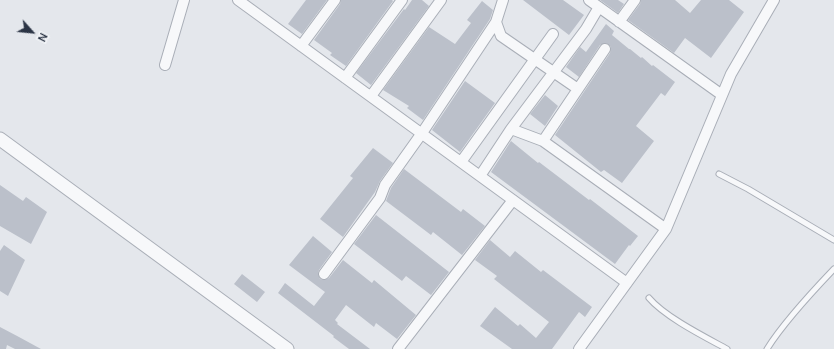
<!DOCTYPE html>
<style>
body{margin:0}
#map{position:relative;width:834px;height:349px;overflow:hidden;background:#e4e7ec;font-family:Manrope,sans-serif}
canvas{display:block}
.north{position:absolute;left:12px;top:12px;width:40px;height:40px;-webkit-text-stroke:3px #f4f6f9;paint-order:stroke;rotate:117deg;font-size:11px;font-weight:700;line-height:16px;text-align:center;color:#2b3445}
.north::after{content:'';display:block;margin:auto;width:14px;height:18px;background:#2b3445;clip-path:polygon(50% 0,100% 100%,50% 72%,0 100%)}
</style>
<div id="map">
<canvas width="834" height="349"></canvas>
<div class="north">N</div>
</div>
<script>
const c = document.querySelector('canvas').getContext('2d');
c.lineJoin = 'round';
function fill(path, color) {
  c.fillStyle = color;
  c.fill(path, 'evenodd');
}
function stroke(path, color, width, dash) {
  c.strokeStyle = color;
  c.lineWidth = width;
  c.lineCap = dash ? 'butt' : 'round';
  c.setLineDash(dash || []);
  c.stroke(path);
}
const building = new Path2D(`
 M306 0H327L302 34 288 24Z
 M341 0H392L393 1 346 66 330 55 332 53 314 40 340 4Z
 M412 0H422L429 6 371 85 356 73 404 9 405 10Z
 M523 0H563L584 15 569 35Z
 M600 0H618L624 4 618 13Z
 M641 0H675L690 13 701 0H729L744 12 711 58 685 38 674 53 628 20 640 4Z
 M482 1 493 10 490 19 423 120 407 108 409 106 383 90 429 27 455 44 471 23 467 20Z
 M606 24 614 31 612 35 629 49H630L641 58 642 57 652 66 653 65 675 82 665 96 661 93 636 126 654 141 622 183 604 170 601 172 555 135 610 53 611 47 606 43 600 45 579 77 566 67 580 47 586 52Z
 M465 81 495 103 460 152 432 130Z
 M545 95 558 106 545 126 530 114Z
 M511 141 538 163 539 162 589 200 590 199 638 236 630 246 629 245 615 264 491 172Z
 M373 148 393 163 380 181 375 192 343 237 320 219 353 178 350 176Z
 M404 169 461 212 463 209 485 226 462 255 433 232 431 235 386 201 391 188Z
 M0 185 23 201 26 197 47 212 31 244 0 226Z
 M376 215 449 272 431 295 406 276 402 281 354 244Z
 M313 236 332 252 319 270 318 274 320 279 324 280 329 278 343 260 372 283 374 280 416 315 397 339 376 323 374 327 346 305 335 320 338 323 337 324 370 349H349L333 337 334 336 278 293 285 283 314 306 325 292 289 265Z
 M490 240 510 257 515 251 541 272 543 270 592 307 585 317 579 312 552 349H512L480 326 495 307 518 326 520 324 536 338 549 322 494 279 497 276 475 260Z
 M4 245 25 260 8 296 0 291V251Z
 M242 274 265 292 257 302 234 284Z
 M0 327 19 337 41 349H15L7 345 6 349H0Z`);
const service = new Path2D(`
 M719 174 748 189 834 240
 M649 298C665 317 705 337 727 349
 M767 349C784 322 812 292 834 269`);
const minor = new Path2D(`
 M238 0 627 283
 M503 0 496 22 501 36 578 89
 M589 0 722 95
 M619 22 635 0
 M301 46 335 0
 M605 49 543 141 666 229
 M165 65 184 0
 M345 78 402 0
 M371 96 441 0
 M511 129 586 29 599 7
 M461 162 553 34
 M480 176 511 129 543 141
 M324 274 380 198 385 185 422 133 496 22
 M398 349 513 200
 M579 349 666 229 731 74 774 0`);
const tertiary = new Path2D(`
 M0 139 287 349`);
fill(building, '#bbc0ca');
stroke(service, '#a9aeb7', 7);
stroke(minor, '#a9aeb7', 12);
stroke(tertiary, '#a9aeb7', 15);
stroke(service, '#f7f8fa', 5);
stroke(minor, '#f7f8fa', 10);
stroke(tertiary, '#f7f8fa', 13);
</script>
